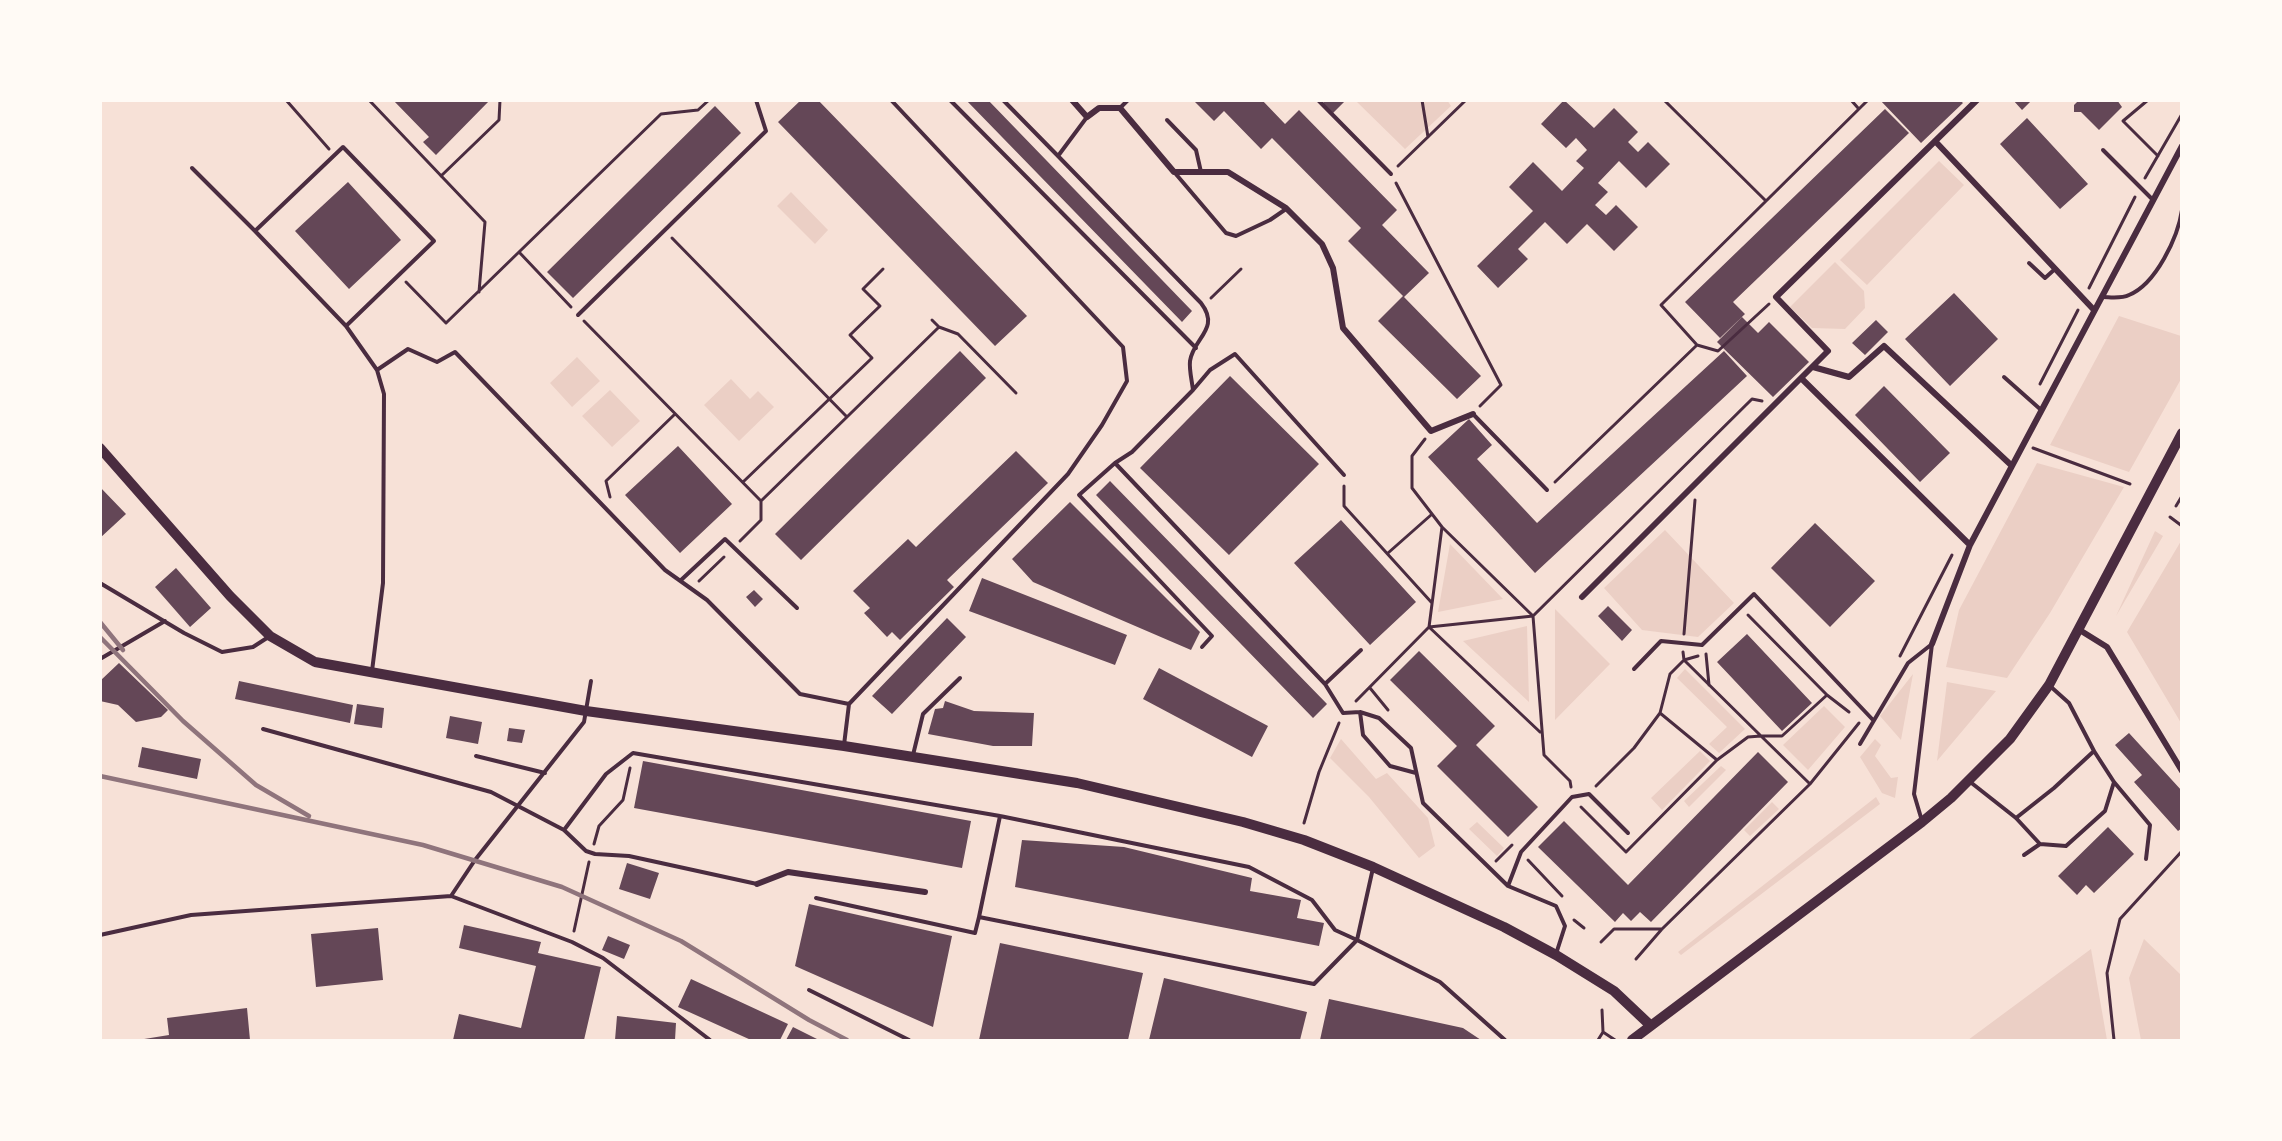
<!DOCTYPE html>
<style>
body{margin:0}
#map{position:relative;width:2282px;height:1141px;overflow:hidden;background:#f7e1d7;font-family:"Sofia Sans Condensed",sans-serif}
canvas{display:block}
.frame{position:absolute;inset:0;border:102px solid #fffaf5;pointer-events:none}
</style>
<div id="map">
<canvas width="2282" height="1141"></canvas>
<div class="frame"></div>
</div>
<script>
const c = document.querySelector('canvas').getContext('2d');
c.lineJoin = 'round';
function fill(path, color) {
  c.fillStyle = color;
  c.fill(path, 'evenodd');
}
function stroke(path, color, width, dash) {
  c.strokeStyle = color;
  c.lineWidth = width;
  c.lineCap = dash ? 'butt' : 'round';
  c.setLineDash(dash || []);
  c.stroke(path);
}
const green = new Path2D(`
 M1447 100 1451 106 1405 149 1357 102Z
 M1939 161 1964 185 1867 285 1840 260Z
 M791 192 828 230 815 244 777 206Z
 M1835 262 1864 291 1865 308 1845 329 1812 328 1790 307Z
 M2119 316 2181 336V379L2129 472 2050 445Z
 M577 357 600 381 572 407 550 383Z
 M731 379 750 399 758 391 774 407 739 441 704 405Z
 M610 390 640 421 612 447 582 416Z
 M2037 463 2124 487 2050 613 2007 678 1946 667 1959 610Z
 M1665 530 1734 603 1698 637 1642 630 1604 588Z
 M2155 531 2163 536 2116 616Z
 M2181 541V723L2127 632Z
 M1450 544 1503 599 1438 612Z
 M1555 609 1610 664 1555 720Z
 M1527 626 1529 702 1463 641Z
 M1685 669 1745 729 1719 753 1709 744 1727 727 1677 678Z
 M1913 674 1901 740 1880 716Z
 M1947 682 1996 691 1937 761Z
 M1824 706 1845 727 1808 770 1783 745Z
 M1341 739 1376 779 1387 773 1428 818 1435 846 1419 858 1369 797 1330 758Z
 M1875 739 1881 745 1875 756 1891 778 1898 777 1895 798 1882 793 1860 757Z
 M1700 751 1710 761 1662 810 1651 798Z
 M1721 766 1726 770 1689 807 1684 801Z
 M1876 797 1880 804 1681 955 1678 952Z
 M1772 802 1779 809 1750 836 1744 830Z
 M1477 822 1504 848 1497 856 1469 829Z
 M2144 939 2181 975V1040H2141L2129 978Z
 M2091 949 2107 1040H1968Z`);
const building = new Path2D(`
 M393 100H490L436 155 423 142 429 137Z
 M801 100H818L1027 316 995 346 778 122Z
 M966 100H988L1192 311 1182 322Z
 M1193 100H1262L1285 124 1299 110 1397 210 1382 225 1429 273 1404 297 1481 376 1457 399 1378 321 1403 296 1348 241 1361 228 1272 138 1261 149 1224 111 1214 121Z
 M1325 100H1346L1333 113 1323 103Z
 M1564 100 1594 128 1614 108 1638 132 1628 142 1638 152 1648 142 1670 164 1646 188 1619 161 1598 183 1608 192 1595 205 1606 215 1616 205 1638 227 1614 251 1587 224 1567 244 1545 222 1518 249 1528 259 1498 288 1477 266 1533 211 1509 187 1533 162 1562 191 1584 168 1576 161 1587 150 1576 138 1566 148 1541 124Z
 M1880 100H1960L1963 103 1921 143Z
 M2013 100H2032L2022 110Z
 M2079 100H2117L2122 107 2099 130 2081 112H2074V105Z
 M715 106 741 133 573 298 547 272Z
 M1885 109 1909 133 1733 302 1745 314 1720 338 1685 302Z
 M2027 118 2088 184 2060 209 2000 144Z
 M348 182 401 240 349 289 295 231Z
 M1954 293 1998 339 1950 386 1905 339Z
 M1742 317 1758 333 1769 322 1809 362 1773 397 1717 342Z
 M1876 320 1888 332 1865 355 1852 343Z
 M960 351 986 378 801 560 775 534Z
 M1724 351 1747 376 1535 573 1428 457 1469 419 1492 445 1477 459 1537 523Z
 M1230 376 1319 464 1229 555 1140 468Z
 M1884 386 1950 453 1920 482 1855 415Z
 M678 446 732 504 680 553 625 495Z
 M1016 451 1048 483 947 580 954 587 900 640 892 632 887 637 864 613 870 608 853 591 908 539 916 547Z
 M1110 481 1327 704 1313 718 1096 495Z
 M100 487 126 514 100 538Z
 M1070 502 1200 632 1191 650 1033 582 1012 559Z
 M1341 520 1416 602 1370 645 1294 563Z
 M1815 523 1875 581 1830 627 1771 568Z
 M176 568 211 608 190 627 155 587Z
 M982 578 1127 635 1115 665 969 611Z
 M754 590 763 599 755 607 746 597Z
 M1608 606 1632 630 1622 641 1598 616Z
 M947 618 966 637 892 714 872 696Z
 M1747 634 1812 703 1782 731 1717 662Z
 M1419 651 1495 726 1476 745 1538 807 1508 837 1437 766 1457 746 1390 680Z
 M119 663 168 710 161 717 136 722 118 705 100 701V681Z
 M1159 668 1268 726 1252 757 1143 699Z
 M239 681 353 705 350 723 235 699Z
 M945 701 974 711 1034 713 1032 746H993L928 734 935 709 943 708Z
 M357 704 384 708 382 728 354 724Z
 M450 716 482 722 478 744 446 738Z
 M509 728 525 730 522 743 507 741Z
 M2129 733 2182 791V828L2178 831 2134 782 2142 775 2115 745Z
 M142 747 201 759 197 779 138 767Z
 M1758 752 1788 782 1651 922 1640 912 1631 921 1623 913 1615 922 1538 847 1564 821 1628 885Z
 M643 761 971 821 962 868 634 808Z
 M2108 827 2134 854 2094 893 2086 885 2077 895 2058 876Z
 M1022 840 1124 847 1252 878 1250 891 1301 900 1297 918 1324 923 1319 946 1015 887Z
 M627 863 659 873 650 899 619 889Z
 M809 904 952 936 933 1027 795 966Z
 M464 925 541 942 538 953 601 967 584 1040H453L459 1014 521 1028 536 966 459 948Z
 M378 928 383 980 316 987 311 934Z
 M608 936 630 945 624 959 602 950Z
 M1000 943 1143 973 1128 1040H979Z
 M1164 978 1307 1012 1300 1040H1149Z
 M691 979 788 1024 780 1040H751L678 1007Z
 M1329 999 1463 1028 1481 1040H1320Z
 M247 1008 250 1040H138L169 1035 167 1018Z
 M617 1016 676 1023 675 1040H615Z
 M793 1027 819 1040H786Z`);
const path = new Path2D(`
 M286 100 329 149
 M369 100 485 222 479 292
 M1422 100 1428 137
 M1664 100 1766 201 1661 305 1697 345 1718 351 1769 304
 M1851 100 1858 108
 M2148 100 2123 121 2158 156
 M1398 166 1466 100
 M441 176 499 120 500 100
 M2145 178 2182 114
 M1396 183 1501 385 1480 406
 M1766 201 1868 100
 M672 238 847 417
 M406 282 446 323 519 252
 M2089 288 2135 197
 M1211 298 1241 269
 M571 307 519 252 661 114 698 110 709 100
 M584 321 761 501 939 327 932 320
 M939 327 958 334 1016 393
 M2040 384 2078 310
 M2033 448 2130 484
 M743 482 872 358 850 335 880 306 863 289 883 269
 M1555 482 1697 345
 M1344 486V506L1432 603
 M610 497 606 481 675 414
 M2176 506 2182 496
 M2170 517 2182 526
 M1442 527 1533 616 1429 627 1540 732
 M740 541 761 520V501
 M1388 553 1431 515
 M699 581 724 557
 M1748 615 1827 695
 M1684 634 1695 500
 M1683 652 1684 660 1698 656
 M1706 654 1709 685
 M1900 656 1952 555
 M1370 688 1388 710
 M1356 701 1429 627 1442 527 1412 488V456L1425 439
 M1660 713 1717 760
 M1596 786 1634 748 1660 713 1670 674 1684 660 1761 736H1782L1827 695 1849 712
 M1571 787 1570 781 1544 755 1533 616 1752 399 1762 401
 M1581 807 1626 852 1717 760 1748 737 1761 736 1810 784
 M1304 823 1319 772 1339 723
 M594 844 599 826 623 800 630 768
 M1528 860 1562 896
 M1496 861 1512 845
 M1574 920 1584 928
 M574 931 589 862
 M1601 942 1614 929H1662
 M1636 959 1662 929 1810 784 1859 723
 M1603 1032 1615 1040
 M1598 1040 1603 1032 1602 1010
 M2114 1040 2107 973 2120 919 2182 851`);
const service = new Path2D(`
 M950 100 1196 348
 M1003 100 1058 156
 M1318 100 1391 174
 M1120 108 1128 100
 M1087 117 1058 156 1201 303C1221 329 1193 338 1190 361 1189 370 1192 381 1193 390L1132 452 1115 463 1325 684 1343 713 1360 712 1379 718 1411 748 1423 803 1508 886 1556 906 1565 926 1556 954
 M1167 120 1196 150 1201 172
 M343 147 434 241 346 326 255 231Z
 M2103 150 2153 200
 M192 168 255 231
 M1175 173 1226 233 1236 236 1270 220 1286 209
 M2029 263 2045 278 2055 269
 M2102 297C2110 297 2121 299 2129 295 2156 284 2178 237 2182 210
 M578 315 766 131 756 100
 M346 326 377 370 384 394 383 583 372 671
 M377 370 408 349 437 362 455 352 665 570 707 600 800 694 849 704
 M2004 377 2040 409
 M1193 390 1210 370 1235 354 1344 475
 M1473 414 1547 490
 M1115 463 1079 495 1212 636 1202 647
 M680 581 725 539 797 608
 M100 583 184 633 222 652 253 647 270 636
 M100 659 165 621
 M1634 669 1661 641 1702 645 1754 594 1873 720
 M1325 684 1361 650
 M1360 712 1363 735 1390 766 1416 773
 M263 729 491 792 564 830 606 774 633 753 1000 816 1249 867 1312 900 1335 930 1357 940 1314 984 979 917 975 933 816 898
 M1860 744 1908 663 1932 644
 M844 745 849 704 1068 474 1102 425 1127 381 1123 347 891 100
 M2094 751 2114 782 2150 825 2146 859
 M913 755 923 714 960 678
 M476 756 545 773
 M1969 781 2016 818 2040 844 2024 855
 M2016 818 2054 788 2094 751 2069 703 2050 686
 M1922 821 1914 794 1932 644
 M564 830 586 851 595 854 629 856 757 884
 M2040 844 2066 846 2105 811 2114 782
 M1373 868 1357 940 1440 982 1505 1040
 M1508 886 1521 852 1572 797 1589 794 1628 833
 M451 896 572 942 603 958 710 1040
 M979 917 1000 816
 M100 935 191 915 451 896 475 860 584 722 591 681
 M809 990 909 1040`);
const minor = new Path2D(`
 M1072 100 1087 117 1099 108H1120L1174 172H1228L1286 208 1322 244 1333 268 1343 328 1431 431 1473 414
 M1935 141 2094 310
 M1813 367 1849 377 1884 346 2011 465
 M1970 545 1801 378 1828 351 1776 297 1977 100
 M1582 597 1801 378
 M2078 629 2107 647 2182 771
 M1932 644 1970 545 2182 146
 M757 884 788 872 925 892`);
const secondary = new Path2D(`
 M100 448 230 596 270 636 315 662 586 711 844 746 1077 783 1243 822 1304 840 1373 867 1504 927 1556 955 1614 991 1650 1025
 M1632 1040 1922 822 1951 798 2010 739 2049 685 2182 433`);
const rail = new Path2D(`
 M100 622 123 650
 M100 637 183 721 256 785 309 816
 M100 776 423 845 562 887 681 941 809 1020 847 1040`);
fill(green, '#ebcfc5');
fill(building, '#644757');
stroke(path, '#4a2c40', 3);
stroke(service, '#4a2c40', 4);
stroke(minor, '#4a2c40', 6);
stroke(secondary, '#4a2c40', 10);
stroke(rail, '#8f747c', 4.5);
</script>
